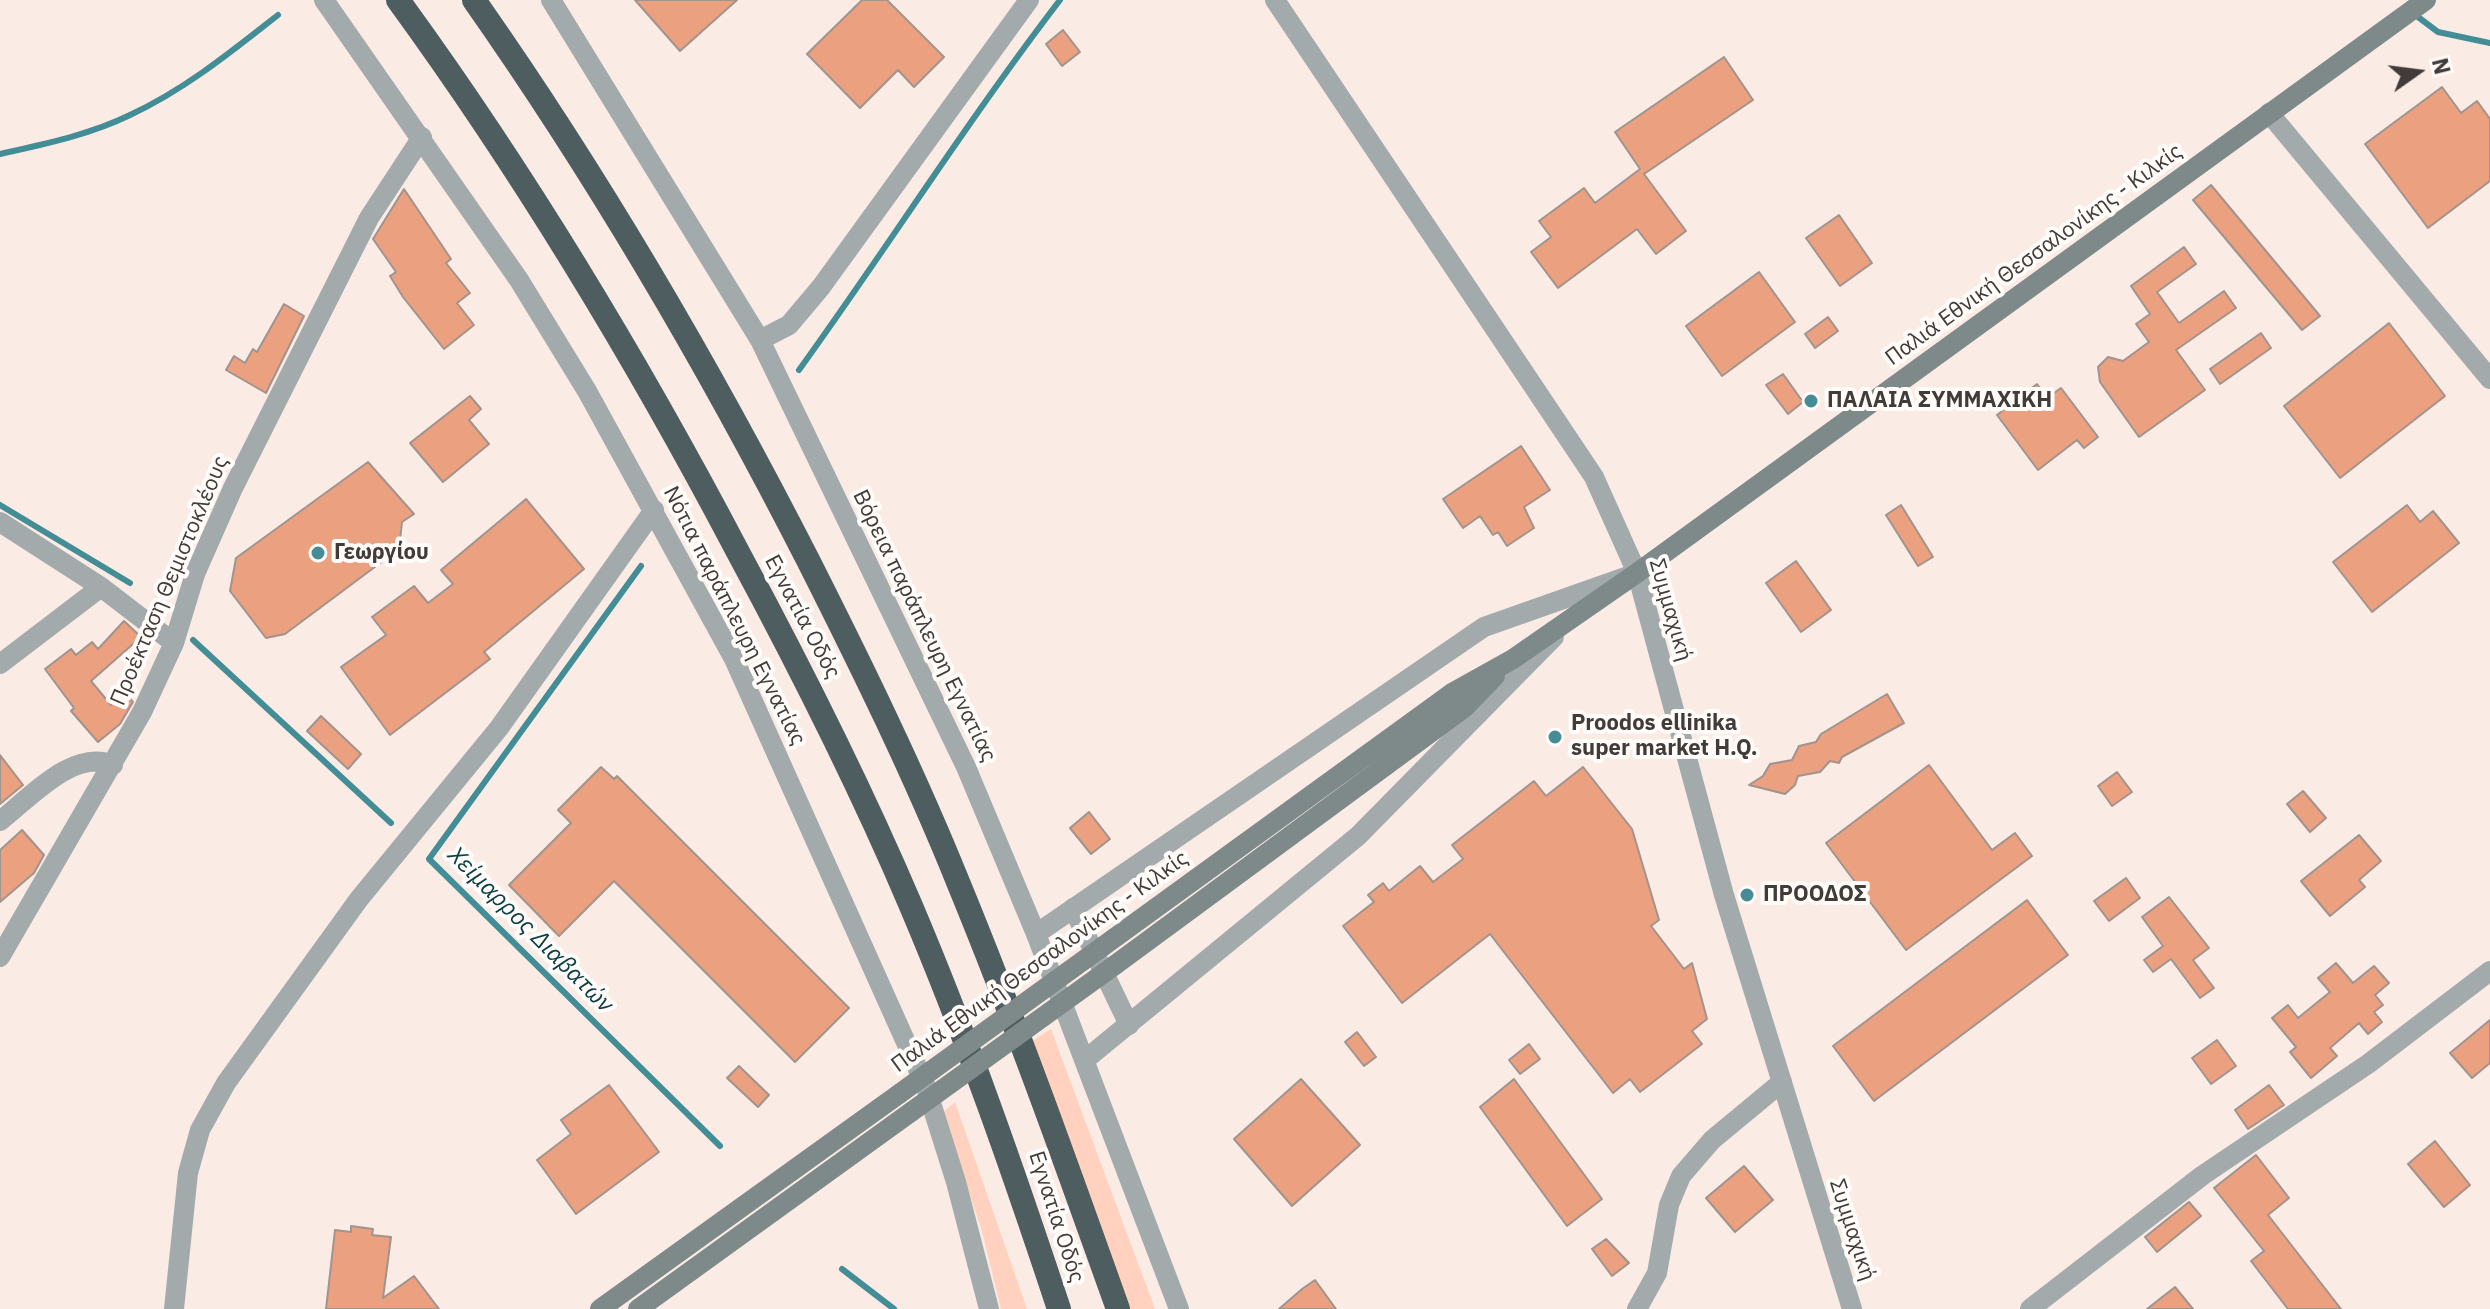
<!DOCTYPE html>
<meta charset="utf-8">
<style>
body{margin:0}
#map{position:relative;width:2490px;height:1309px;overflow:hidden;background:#fbebe5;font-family:"IBM Plex Sans",sans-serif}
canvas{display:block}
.north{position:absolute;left:2378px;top:32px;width:80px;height:80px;-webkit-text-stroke:6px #fffcfa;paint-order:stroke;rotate:76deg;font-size:22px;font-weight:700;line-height:32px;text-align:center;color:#413b39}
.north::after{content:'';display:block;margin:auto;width:28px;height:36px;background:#413b39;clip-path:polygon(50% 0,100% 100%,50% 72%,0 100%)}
</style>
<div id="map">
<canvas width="2490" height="1309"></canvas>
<div class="north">N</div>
</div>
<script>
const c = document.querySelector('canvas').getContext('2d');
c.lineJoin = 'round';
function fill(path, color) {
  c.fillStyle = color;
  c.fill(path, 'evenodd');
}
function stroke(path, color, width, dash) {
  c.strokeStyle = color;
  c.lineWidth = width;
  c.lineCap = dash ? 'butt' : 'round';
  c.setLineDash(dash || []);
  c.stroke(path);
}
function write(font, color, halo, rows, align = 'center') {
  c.font = font + ' "IBM Plex Sans",sans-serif';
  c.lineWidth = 8;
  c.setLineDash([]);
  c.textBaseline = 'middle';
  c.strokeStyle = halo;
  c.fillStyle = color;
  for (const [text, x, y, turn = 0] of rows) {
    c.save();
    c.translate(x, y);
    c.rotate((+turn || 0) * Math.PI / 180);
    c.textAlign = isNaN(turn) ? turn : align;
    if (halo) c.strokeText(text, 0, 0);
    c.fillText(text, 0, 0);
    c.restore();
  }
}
const green = new Path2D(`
 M1051 1029 1155 1309H1126L1032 1041Z
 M955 1102 1027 1309H1001L981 1227 941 1114Z`);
const stream = new Path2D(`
 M2414 14 2438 32 2490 43
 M0 154C44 144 89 135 130 115 184 90 231 52 278 15
 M799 370C887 248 968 120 1060 0
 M0 505 130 583
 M641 566 429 859 720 1146
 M193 640 391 823
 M842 1269 894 1309`);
const building = new Path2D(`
 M635 0H737L680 51Z
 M862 0H887L944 57 914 87 898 70 860 108 807 54Z
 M1063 30 1080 52 1062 66 1046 44Z
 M1724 57 1753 100 1644 174 1686 231 1656 254 1637 229 1558 288 1531 252 1551 237 1539 221 1584 188 1595 203 1640 169 1615 132Z
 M2442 87 2461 113 2477 101 2490 119V181L2428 228 2365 144Z
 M2211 185 2320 316 2302 330 2193 200Z
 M404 189 451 259 446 263 470 293 457 303 474 325 444 349 403 297 390 276 396 272 373 239Z
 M1839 215 1872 263 1840 286 1806 238Z
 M2184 247 2196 264 2157 292 2179 323 2224 291 2236 308 2176 350 2205 390 2139 437 2100 382 2098 367 2108 357 2123 361 2149 342 2136 324 2150 314 2131 286Z
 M1759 272 1795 322 1722 376 1686 326Z
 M284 304 304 316 266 393 226 370 234 356 245 363 253 349 257 352Z
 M1828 317 1838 331 1815 348 1805 334Z
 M2389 323 2445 396 2340 478 2284 406Z
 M2261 333 2271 348 2220 384 2210 369Z
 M1783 374 1803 402 1788 414 1766 385Z
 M2037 384 2047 398 2061 388 2098 437 2084 448 2077 440 2038 470 1997 415Z
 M470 396 481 409 469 420 489 444 443 482 410 443Z
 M1521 446 1550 490 1524 507 1534 528 1507 546 1498 532 1493 535 1480 516 1463 528 1443 499Z
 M368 462 414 514 402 522 399 549 285 634 266 638 230 591 236 558Z
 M526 499 584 569 484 652 490 659 390 735 341 667 386 635 372 617 414 586 428 603 453 584 441 570Z
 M1901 505 1933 557 1918 566 1886 515Z
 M2407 505 2420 522 2433 511 2459 543 2372 612 2333 562Z
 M1796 561 1831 610 1801 632 1766 583Z
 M124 621 141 637 91 681 111 705 126 693 133 702 120 724 98 742 71 711 74 708 45 669 71 649 76 655 92 642 98 649Z
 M1887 694 1904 723 1842 757 1839 763 1830 761 1820 772 1798 776 1795 785 1785 794 1749 785 1763 776 1770 764 1792 760 1799 746 1816 742 1821 734Z
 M321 716 361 754 348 769 307 731Z
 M0 755 23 785 0 804Z
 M1929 765 1992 850 2015 833 2032 856 1906 950 1826 843Z
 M601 767 614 779 617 776 849 1008 795 1062 614 881 559 936 509 885 571 823 558 810Z
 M1583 767 1632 829 1659 920 1651 926 1684 969 1692 963 1707 1019 1692 1031 1702 1044 1640 1092 1630 1079 1613 1093 1490 934 1402 1003 1343 926 1374 902 1368 895 1383 883 1389 891 1420 866 1433 882 1463 859 1452 845 1534 781 1546 796Z
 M2117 772 2132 792 2112 806 2098 786Z
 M2303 791 2326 818 2310 832 2287 804Z
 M1089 812 1110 839 1091 854 1070 828Z
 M22 830 44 855 34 873 0 902V850Z
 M2359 835 2381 861 2359 880 2365 887 2330 916 2301 881Z
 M2126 878 2140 898 2109 921 2094 901Z
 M2169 897 2209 948 2193 960 2214 988 2200 998 2171 959 2153 972 2144 960 2163 946 2142 917Z
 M2027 900 2068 955 1874 1101 1833 1046Z
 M2336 963 2353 983 2374 966 2389 983 2375 995 2383 1005 2374 1012 2382 1022 2368 1034 2359 1023 2330 1048 2337 1056 2311 1078 2290 1052 2296 1047 2272 1018 2288 1005 2298 1018 2330 992 2318 978Z
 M2490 1020V1063L2472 1078 2450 1053Z
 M1357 1032 1376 1057 1364 1066 1345 1042Z
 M2217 1040 2236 1066 2211 1084 2192 1058Z
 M1529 1044 1540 1059 1520 1074 1509 1060Z
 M739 1066 769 1095 758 1107 727 1078Z
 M1301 1079 1360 1145 1292 1206 1234 1139Z
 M1514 1079 1602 1199 1567 1226 1480 1107Z
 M609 1085 659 1152 576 1214 537 1160 571 1134 561 1120Z
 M2269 1085 2284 1105 2248 1129 2235 1110Z
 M2435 1141 2470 1185 2444 1207 2408 1164Z
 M2256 1155 2289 1198 2268 1215 2341 1309H2288L2251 1261 2264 1251 2214 1188Z
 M1744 1166 1773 1200 1735 1232 1706 1198Z
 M2189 1202 2201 1216 2157 1252 2145 1237Z
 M351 1226 373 1229 372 1235 391 1237 383 1298 414 1276 439 1309H326L335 1230 351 1232Z
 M1606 1239 1629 1263 1612 1276 1592 1249Z
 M1315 1280 1336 1309H1279L1302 1289Z
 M2175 1287 2193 1309H2147Z`);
const minor = new Path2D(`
 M551 0 760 340 966 767 1036 934
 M1275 0 1594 477 1637 573
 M2269 113 2490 379
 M760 340 789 325 821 287 1029 0
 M0 522 101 587 174 643
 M0 664 101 587
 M0 821C30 798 73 748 113 765
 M1073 908 1129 1025
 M0 957 142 712 174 643 195 574 233 488 369 218 422 137
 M1637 1309 1657 1273 1669 1205 1681 1176 1712 1140 1782 1082
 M2030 1309 2203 1175 2368 1064 2490 971`);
const tertiary = new Path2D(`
 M324 0 519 280 587 391 734 659 926 1087 956 1182 989 1309
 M1086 1059 1358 836 1554 637
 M174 1309 188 1173 200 1130 226 1083 359 899 499 728 654 510
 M1179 1309 1036 934 1484 627 1637 573 1724 895 1852 1309`);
const secondary = new Path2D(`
 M1102 947 1452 693 1513 659 1637 573 2426 0
 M1115 965 1464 708 1495 676
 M600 1309 899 1094
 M638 1309 911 1112`);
const motorway = new Path2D(`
 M398 0C527 177 637 360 739 554 801 669 860 786 911 906 967 1038 1014 1173 1059 1309
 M474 0C599 178 710 368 809 562 862 667 914 773 958 882 1016 1023 1067 1166 1118 1309`);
const secondaryBridge = new Path2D(`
 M899 1094 1102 947
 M911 1112 1115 965`);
const markers = [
 [1811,401,8,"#468c96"],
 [318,553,8,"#468c96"],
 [1555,737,8,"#468c96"],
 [1747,895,8,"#468c96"]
];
const streetNames = [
 ["Παλιά Εθνική Θεσσαλονίκης - Κιλκίς",2034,255,-36],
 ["Προέκταση Θεμιστοκλέους",170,581,-67],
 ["Συμμαχική",1670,610,74],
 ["Νότια παράπλευρη Εγνατίας",734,616,63],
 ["Εγνατία Οδός",802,617,62],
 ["Βόρεια παράπλευρη Εγνατίας",924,626,64],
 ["Παλιά Εθνική Θεσσαλονίκης - Κιλκίς",1040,962,-36],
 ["Εγνατία Οδός",1056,1217,72],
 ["Συμμαχική",1852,1230,72]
];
const poiNames = [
 ["ΠΑΛΑΙΑ ΣΥΜΜΑΧΙΚΗ",1827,401],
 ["Γεωργίου",334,553],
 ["Proodos ellinika",1571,724],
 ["super market H.Q.",1571,749],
 ["ΠΡΟΟΔΟΣ",1763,895]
];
const waterNames = [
 ["Χείμαρρος Διαβατών",530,930,45]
];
fill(green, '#ffd1be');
stroke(stream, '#428d96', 6);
fill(building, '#eba080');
stroke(building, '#a1938d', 2);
stroke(minor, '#a3aaab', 20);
stroke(tertiary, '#a3aaab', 20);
stroke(secondary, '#7e898a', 20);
stroke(motorway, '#4e5d5f', 24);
stroke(secondaryBridge, '#7e898a', 20);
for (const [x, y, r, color] of markers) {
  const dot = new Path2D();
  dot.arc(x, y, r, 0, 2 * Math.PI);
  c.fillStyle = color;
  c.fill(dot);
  stroke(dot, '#fffcfa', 3);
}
write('22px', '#413b39', '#fffcfa', streetNames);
write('bold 22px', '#413b39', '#fffcfa', poiNames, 'left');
write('italic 24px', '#093d43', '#fffcfa', waterNames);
</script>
